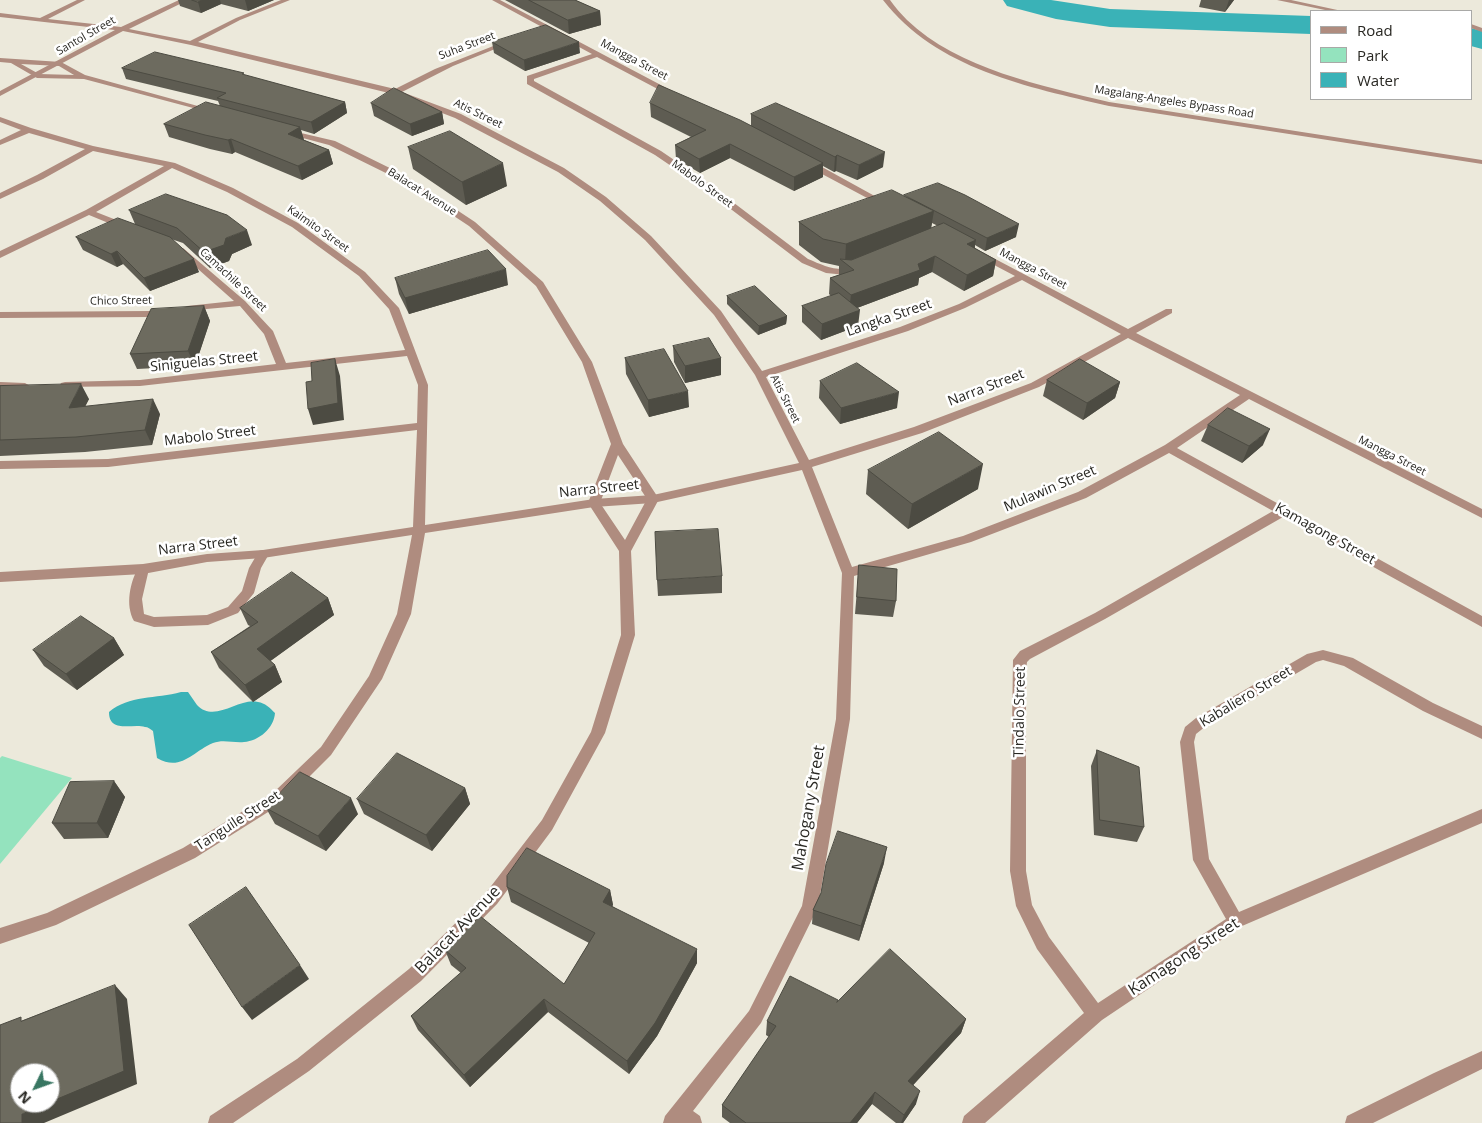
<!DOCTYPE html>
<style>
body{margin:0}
#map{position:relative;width:1482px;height:1123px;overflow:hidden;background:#ece9db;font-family:"Open Sans",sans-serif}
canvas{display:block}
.legend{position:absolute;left:1310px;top:10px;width:162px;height:90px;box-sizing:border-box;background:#fff;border:1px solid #a9a9a7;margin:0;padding:6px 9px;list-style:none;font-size:15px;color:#292823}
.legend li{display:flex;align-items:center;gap:10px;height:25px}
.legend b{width:25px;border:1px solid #a9a9a7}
.north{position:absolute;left:10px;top:1063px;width:50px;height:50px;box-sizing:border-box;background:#fff;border:1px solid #a9a9a7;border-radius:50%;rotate:228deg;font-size:14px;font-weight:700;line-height:20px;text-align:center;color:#292823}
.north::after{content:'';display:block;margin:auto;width:18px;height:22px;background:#387662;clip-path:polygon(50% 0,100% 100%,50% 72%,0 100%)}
</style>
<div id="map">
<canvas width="1482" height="1123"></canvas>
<ul class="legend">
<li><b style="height:6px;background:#af8c7f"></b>Road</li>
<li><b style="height:14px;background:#94e3be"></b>Park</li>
<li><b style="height:14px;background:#3ab2b7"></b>Water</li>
</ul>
<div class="north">N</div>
</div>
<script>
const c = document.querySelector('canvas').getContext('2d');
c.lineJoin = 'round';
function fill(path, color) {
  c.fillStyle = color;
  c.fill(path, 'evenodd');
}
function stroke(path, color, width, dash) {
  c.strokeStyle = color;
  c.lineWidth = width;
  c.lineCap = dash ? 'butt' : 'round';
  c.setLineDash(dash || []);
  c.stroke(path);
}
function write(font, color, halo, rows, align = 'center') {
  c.font = font + ' "Open Sans",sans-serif';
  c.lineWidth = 5;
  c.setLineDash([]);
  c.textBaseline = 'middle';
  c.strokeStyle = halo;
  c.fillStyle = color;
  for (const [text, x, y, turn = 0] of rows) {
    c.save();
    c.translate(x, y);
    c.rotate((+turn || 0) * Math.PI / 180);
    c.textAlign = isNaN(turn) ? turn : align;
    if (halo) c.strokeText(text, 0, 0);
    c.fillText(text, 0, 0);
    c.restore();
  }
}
const green = new Path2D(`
 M2 756 72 778 0 864V758Z`);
const water = new Path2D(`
 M181 692H188C191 696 194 701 197 705 215 724 239 697 258 702 265 703 270 708 275 713 274 728 259 741 244 742 233 743 223 739 213 743 192 752 181 772 157 758L153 731C150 729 148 727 145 727 133 723 109 734 109 712 129 695 156 699 181 692Z`);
const river = new Path2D(`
 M1003 0H1051L1110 9 1311 16V34L1110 27 1056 19 1007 6Z
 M1471 28 1482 31V49L1471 46Z`);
const service = new Path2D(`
 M263 550 269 554 261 568 254 593 238 613 208 625 154 627 134 621C125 605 130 582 139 566H147L149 569 142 599 144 614 154 617 207 615 228 607 242 591 249 568 259 551Z`);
const minor = new Path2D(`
 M77 0H85L48 19 121 27 179 0H188L129 29 190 41 236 18 281 0H290L240 20 198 42 395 89 435 69 506 41H510V43L453 66 402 92 461 114 564 168 606 197 651 236 721 311 762 371 900 327 959 304 1015 276 979 257 977 255 982 252 1128 329 1166 309H1172V313L1136 333 1482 509V518L1249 399 1177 448 1482 616V627L1283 517 1105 619 1030 659 1027 662 1026 670V871L1032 905 1049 937 1098 1003 1226 919 1193 860 1180 742 1185 727 1196 718 1307 654 1323 650 1353 658 1433 703 1482 726V739L1423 711 1344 666 1323 660 1316 662 1206 726 1196 734 1194 742 1209 859 1239 912 1482 809V823L1242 926 1102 1020 985 1123H962L964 1116 1084 1013 1037 949 1016 906 1010 871 1013 660 1020 651 1095 613 1273 511 1169 453 1086 498 971 542 854 576 850 719 818 907 761 1023 693 1111 700 1116 702 1123H663L665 1116 749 1011 802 906 836 719 842 573 802 470 653 503 594 507 425 533 411 614 382 679 331 755 284 802 195 858 56 925 0 944V928L47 913 183 848 274 792 321 747 369 676 397 614 412 535 263 558 207 562 143 574 0 582V572L143 564 207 554 263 550 413 527 417 430 108 467 0 469V461L108 459 417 423 418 385 407 356 140 386 61 387 60 385 61 383 65 382 140 380 276 364 264 334 240 306 184 311 182 309 187 306 234 301 180 253 178 251 183 248 245 301 273 331 286 363 405 350 389 309 359 276 292 227 227 192 172 168 96 212 129 225V229H123L89 215 0 258V251L86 210 164 166 93 151 43 179 0 199V193L37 175 85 149 29 133 0 145V140L21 130 0 122V117L31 128 93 146 175 163 233 188 298 223 365 272 399 308 428 385 425 525 594 499 653 495 799 463 755 375 714 315 645 240 600 201 558 172 455 118 393 94 191 45 123 31 0 96V91L115 30 0 17V13L40 18ZM1022 280 1121 334 1031 383 914 427 809 460 766 377 908 331 965 308ZM1128 338 1240 395 1165 445 1078 492 963 536 852 567 812 467 922 433 1039 387Z
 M492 0H500L676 93 669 95 597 57 534 79V81L661 151 705 181 808 259C820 264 830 269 843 269 849 269 852 265 858 266V270L846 275 826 273 802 263 699 185 655 155 527 84V76L592 54Z
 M1277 0H1291L1342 11H1330Z
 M1471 24 1482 28V32L1471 28Z
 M807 162H813L891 205 884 207 807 166Z
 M165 309 170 312 168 314 149 317 0 318V312L149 311Z
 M0 382 25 383 30 386 25 389 0 388Z
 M1482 1051V1069L1373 1123H1345L1347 1116 1434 1073Z`);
const tertiary = new Path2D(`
 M883 0H890C895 7 901 14 907 20 958 69 1043 86 1109 102L1482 160V164L1109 106C1028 87 936 69 883 0Z
 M0 58 61 62 85 75 216 111 212 113 84 79 37 78 11 63 0 62ZM21 64 59 66 74 75 39 74Z
 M284 129 335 141 404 175 475 222 543 282 592 362 623 444 659 499 631 551 635 635 605 733 552 830 497 904 421 981 309 1071 233 1123H208L210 1116 297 1059 409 969 485 894 542 820 591 732 621 635 619 551 588 503 611 444 582 362 536 286 469 226 398 179 329 145 284 133ZM618 455 647 499 625 540 600 503Z`);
const wall = new Path2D(`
 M178 0H274L248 11 221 4 201 13 180 6Z
 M505 0H575L600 11 601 25 569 34Z
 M1201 0H1234L1225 12 1199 7Z
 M492 42 580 53 525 71 494 53Z
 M122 68 244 75 345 102 347 113 314 134 301 130 304 140 329 150 333 164 302 180 235 152 232 154 210 149 169 137 164 124 220 106 218 101 126 79Z
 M371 103 442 112 444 124 412 136 374 116Z
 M650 103 751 126V114L883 167 857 180 836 171 834 172 823 166V177L794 191 730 158 700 173 676 159 675 145 691 137 651 117Z
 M408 147 507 186 466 205 413 169Z
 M904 196 1016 237 985 251 975 245V248L996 260 993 276 964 291 932 272 919 278 918 285 857 308 858 326 821 340 802 322V306L831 296 829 294 830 278 839 275V266L821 262 799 245V222ZM932 223 938 226 931 228Z
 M129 210 252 245 232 254 229 261 210 268 183 243 171 239 199 272 150 291 123 264 117 267 83 250 76 237 135 224Z
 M395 278 508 285 409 314 399 294Z
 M727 296 787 316 786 324 758 335 727 304Z
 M204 306 210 321 195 366 137 369 130 354Z
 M673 346 721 358V375L685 383 674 362Z
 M625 358 689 407 649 417 626 374Z
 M1047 380 1120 382 1115 398 1083 420 1043 396Z
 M820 381 897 408 840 424 819 398Z
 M0 386 89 399 85 406 160 414 152 445 85 452 0 456Z
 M1208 425 1263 445 1242 463 1201 441Z
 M868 470 978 489 908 529 866 494Z
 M859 565 896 601 893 617 855 614Z
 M722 576V593L658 596 657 580Z
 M328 598 334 615 270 661 275 665 282 682 253 702 219 668 211 652 250 626 248 625 240 608Z
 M114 638 124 655 77 690 44 666 33 650Z
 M1097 750 1144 827 1137 842 1094 835 1091 766Z
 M114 781 125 797 108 838 64 839 52 823Z
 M465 788 470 804 432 851 364 814 357 799Z
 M266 808 358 814 326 851 275 824Z
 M884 863 859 941 812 924 813 910 821 893Z
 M507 887 610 890 613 905 612 906 697 963 657 1036 629 1074 548 1012 470 1087 418 1030 411 1016 461 973 451 965 445 950 564 984 589 943 511 902Z
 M837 1001 966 1019 961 1033 913 1085 916 1104 903 1123H896L872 1104 857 1123H730L722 1117V1105L769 1037 766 1035 767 1021Z`);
const shadedWall = new Path2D(`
 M202 0H220L221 4 201 13 198 2Z
 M245 0H274L248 11Z
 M1229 0H1234L1225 12Z
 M600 11 601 25 569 34 568 20Z
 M579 42 580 53 525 71 524 60Z
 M345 102 347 113 314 134 311 122Z
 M442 112 444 124 412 136 410 124Z
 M300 127 304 140 288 134Z
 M231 139 235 152 232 154 228 140Z
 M730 144V158L700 173 699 159Z
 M329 150 333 164 302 180 298 166Z
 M885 152 883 167 857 180 859 165Z
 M837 155 836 171 834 172 835 157Z
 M503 163 507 186 466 205 462 182Z
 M823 163V177L794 191V177Z
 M934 211 930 234 845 263 846 244Z
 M1019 224 1016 237 985 251 987 238Z
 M247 230 252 245 232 254 229 261 210 268 204 252 226 238Z
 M976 240 973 256 967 244Z
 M117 251 123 264 117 267 111 254Z
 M935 256 932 272 919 278 918 285 849 311 851 295Z
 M194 259 199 272 150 291 144 278Z
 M996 260 993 276 964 291 967 275Z
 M506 269 508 285 409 314 405 298Z
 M204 306 210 321 195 366 188 351Z
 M860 310 858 326 821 340 822 324Z
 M787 316 786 324 758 335 759 326Z
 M721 358V375L685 383V366Z
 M335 359 340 376 344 420 313 425 308 409Z
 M1120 382 1115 398 1083 420 1087 403Z
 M81 384 89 399 77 423 69 408Z
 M688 391 689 407 649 417 648 400Z
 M899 392 897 408 840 424 841 408Z
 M153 399 160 414 152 445 145 430Z
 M1270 429 1263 445 1242 463 1249 446Z
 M983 464 978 489 908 529 912 504Z
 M328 598 334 615 265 665 257 649Z
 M114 638 124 655 77 690 66 674Z
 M275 665 282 682 253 702 245 685Z
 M114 781 125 797 108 838 97 823Z
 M465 788 470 804 432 851 426 835Z
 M351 798 358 814 326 851 318 836Z
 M887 847 884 863 859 941 861 926Z
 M610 890 613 905 605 916 603 902Z
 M697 949V963L657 1036 629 1074 627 1061Z
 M300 965 309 979 252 1020 242 1007Z
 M115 985 127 999 137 1084 44 1123H22V1114L48 1103H50Z
 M544 999 548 1012 470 1087 464 1075Z
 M966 1019 961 1033 905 1094 908 1081Z
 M920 1091 916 1104 903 1123H901L904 1115Z
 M875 1092 872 1104 857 1123H850Z`);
const building = new Path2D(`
 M192 0H202L198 2Z
 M529 0H575L600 11 568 20Z
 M546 25 579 42 524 60 492 42Z
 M155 52 244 73 242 74 345 102 311 122 217 98 226 93 122 68Z
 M659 85 740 120 823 163 794 177 730 144 699 159 675 145 706 130 650 103Z
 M394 88 442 112 410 124 371 103Z
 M206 102 300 127 288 134 329 150 298 166 231 139 228 140 205 135 164 124Z
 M776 103 885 152 859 165 837 155 835 157 751 114Z
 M450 131 503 163 462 182 408 147Z
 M938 183 965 195 1019 224 987 238 904 195Z
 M892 190 934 211 846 244 823 239 799 222Z
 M166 194 227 215 247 230 226 238 224 245 204 252 177 228 129 210Z
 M118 218 170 237 194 259 144 278 117 251 111 254 76 237Z
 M944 223 976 240 967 244 996 260 967 275 935 256 918 264 920 270 851 295 830 278 854 270 840 259 851 260Z
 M488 250 506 269 405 298 395 278Z
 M755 286 787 316 759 326 727 296Z
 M839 293 860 310 822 324 802 306Z
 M204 306 188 351 130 354 151 309Z
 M709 338 721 358 685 366 673 346Z
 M664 349 688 391 648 400 625 358Z
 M335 359 338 403 308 409 306 382 312 381 311 363Z
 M1080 359 1120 382 1087 403 1047 380Z
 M857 363 899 392 841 408 820 381Z
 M81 384 69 408 153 399 145 430 76 437 0 440V386Z
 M1228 408 1270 429 1249 446 1208 425Z
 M939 432 983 464 912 504 868 470Z
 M718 529 722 576 657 580 655 532Z
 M859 565 897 569 896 601 857 597Z
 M292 572 328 598 257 649 275 665 245 685 211 652 258 622 240 608Z
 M81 616 114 638 66 674 33 650Z
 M1097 750 1139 767 1144 827 1100 820Z
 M397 753 465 788 426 835 357 799Z
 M300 772 351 798 318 836 266 808Z
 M114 781 97 823H52L70 782Z
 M838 831 887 847 861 926 813 910 821 893 826 864Z
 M527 848 610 890 603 902 697 949 655 1023 627 1061 544 999 464 1075 411 1016 466 968 445 950 480 916 564 984 595 933 507 887V876Z
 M246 887 300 965 242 1007 189 925Z
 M890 949 966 1019 908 1081 920 1091 904 1115 875 1092 850 1123H746L722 1105 776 1026 767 1021 790 976 838 1000 837 1002Z
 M115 985 124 1071 50 1102V1073H20V1103H48L22 1114V1123H0V1025L21 1017V1021Z`);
const farStreetnames = [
 ["Santol Street",86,36,-30],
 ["Suha Street",467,46,-21],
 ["Mangga Street",634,60,28],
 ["Magalang-Angeles Bypass Road",1174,102,9],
 ["Atis Street",478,114,26],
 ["Mabolo Street",702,184,36],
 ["Balacat Avenue",422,192,32],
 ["Kaimito Street",318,229,35],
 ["Mangga Street",1033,269,28],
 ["Camachile Street",233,280,43],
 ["Chico Street",121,301,-1],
 ["Atis Street",785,399,63],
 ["Mangga Street",1392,456,27]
];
const streetNames = [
 ["Langka Street",889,318,-19],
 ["Siniguelas Street",204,362,-6],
 ["Narra Street",986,388,-21],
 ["Mabolo Street",210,436,-7],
 ["Narra Street",599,489,-6],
 ["Mulawin Street",1050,489,-23],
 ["Kamagong Street",1325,534,29],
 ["Narra Street",198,546,-7],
 ["Kabaliero Street",1246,697,-31],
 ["Tindalo Street",1020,712,-89],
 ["Tanguile Street",238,821,-33]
];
const nearStreetnames = [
 ["Mahogany Street",809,808,-80],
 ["Balacat Avenue",458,930,-46],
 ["Kamagong Street",1184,957,-33]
];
fill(green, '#94e3be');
fill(water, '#3ab2b7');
fill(river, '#3ab2b7');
fill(service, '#af8c7f');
fill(minor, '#af8c7f');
fill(tertiary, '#af8c7f');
fill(wall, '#5e5c52');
fill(shadedWall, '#4c4b42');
fill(building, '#6d6b5f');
stroke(building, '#4c4b42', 1);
write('11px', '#292823', '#fff', farStreetnames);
write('14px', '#292823', '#fff', streetNames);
write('16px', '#292823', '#fff', nearStreetnames);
</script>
